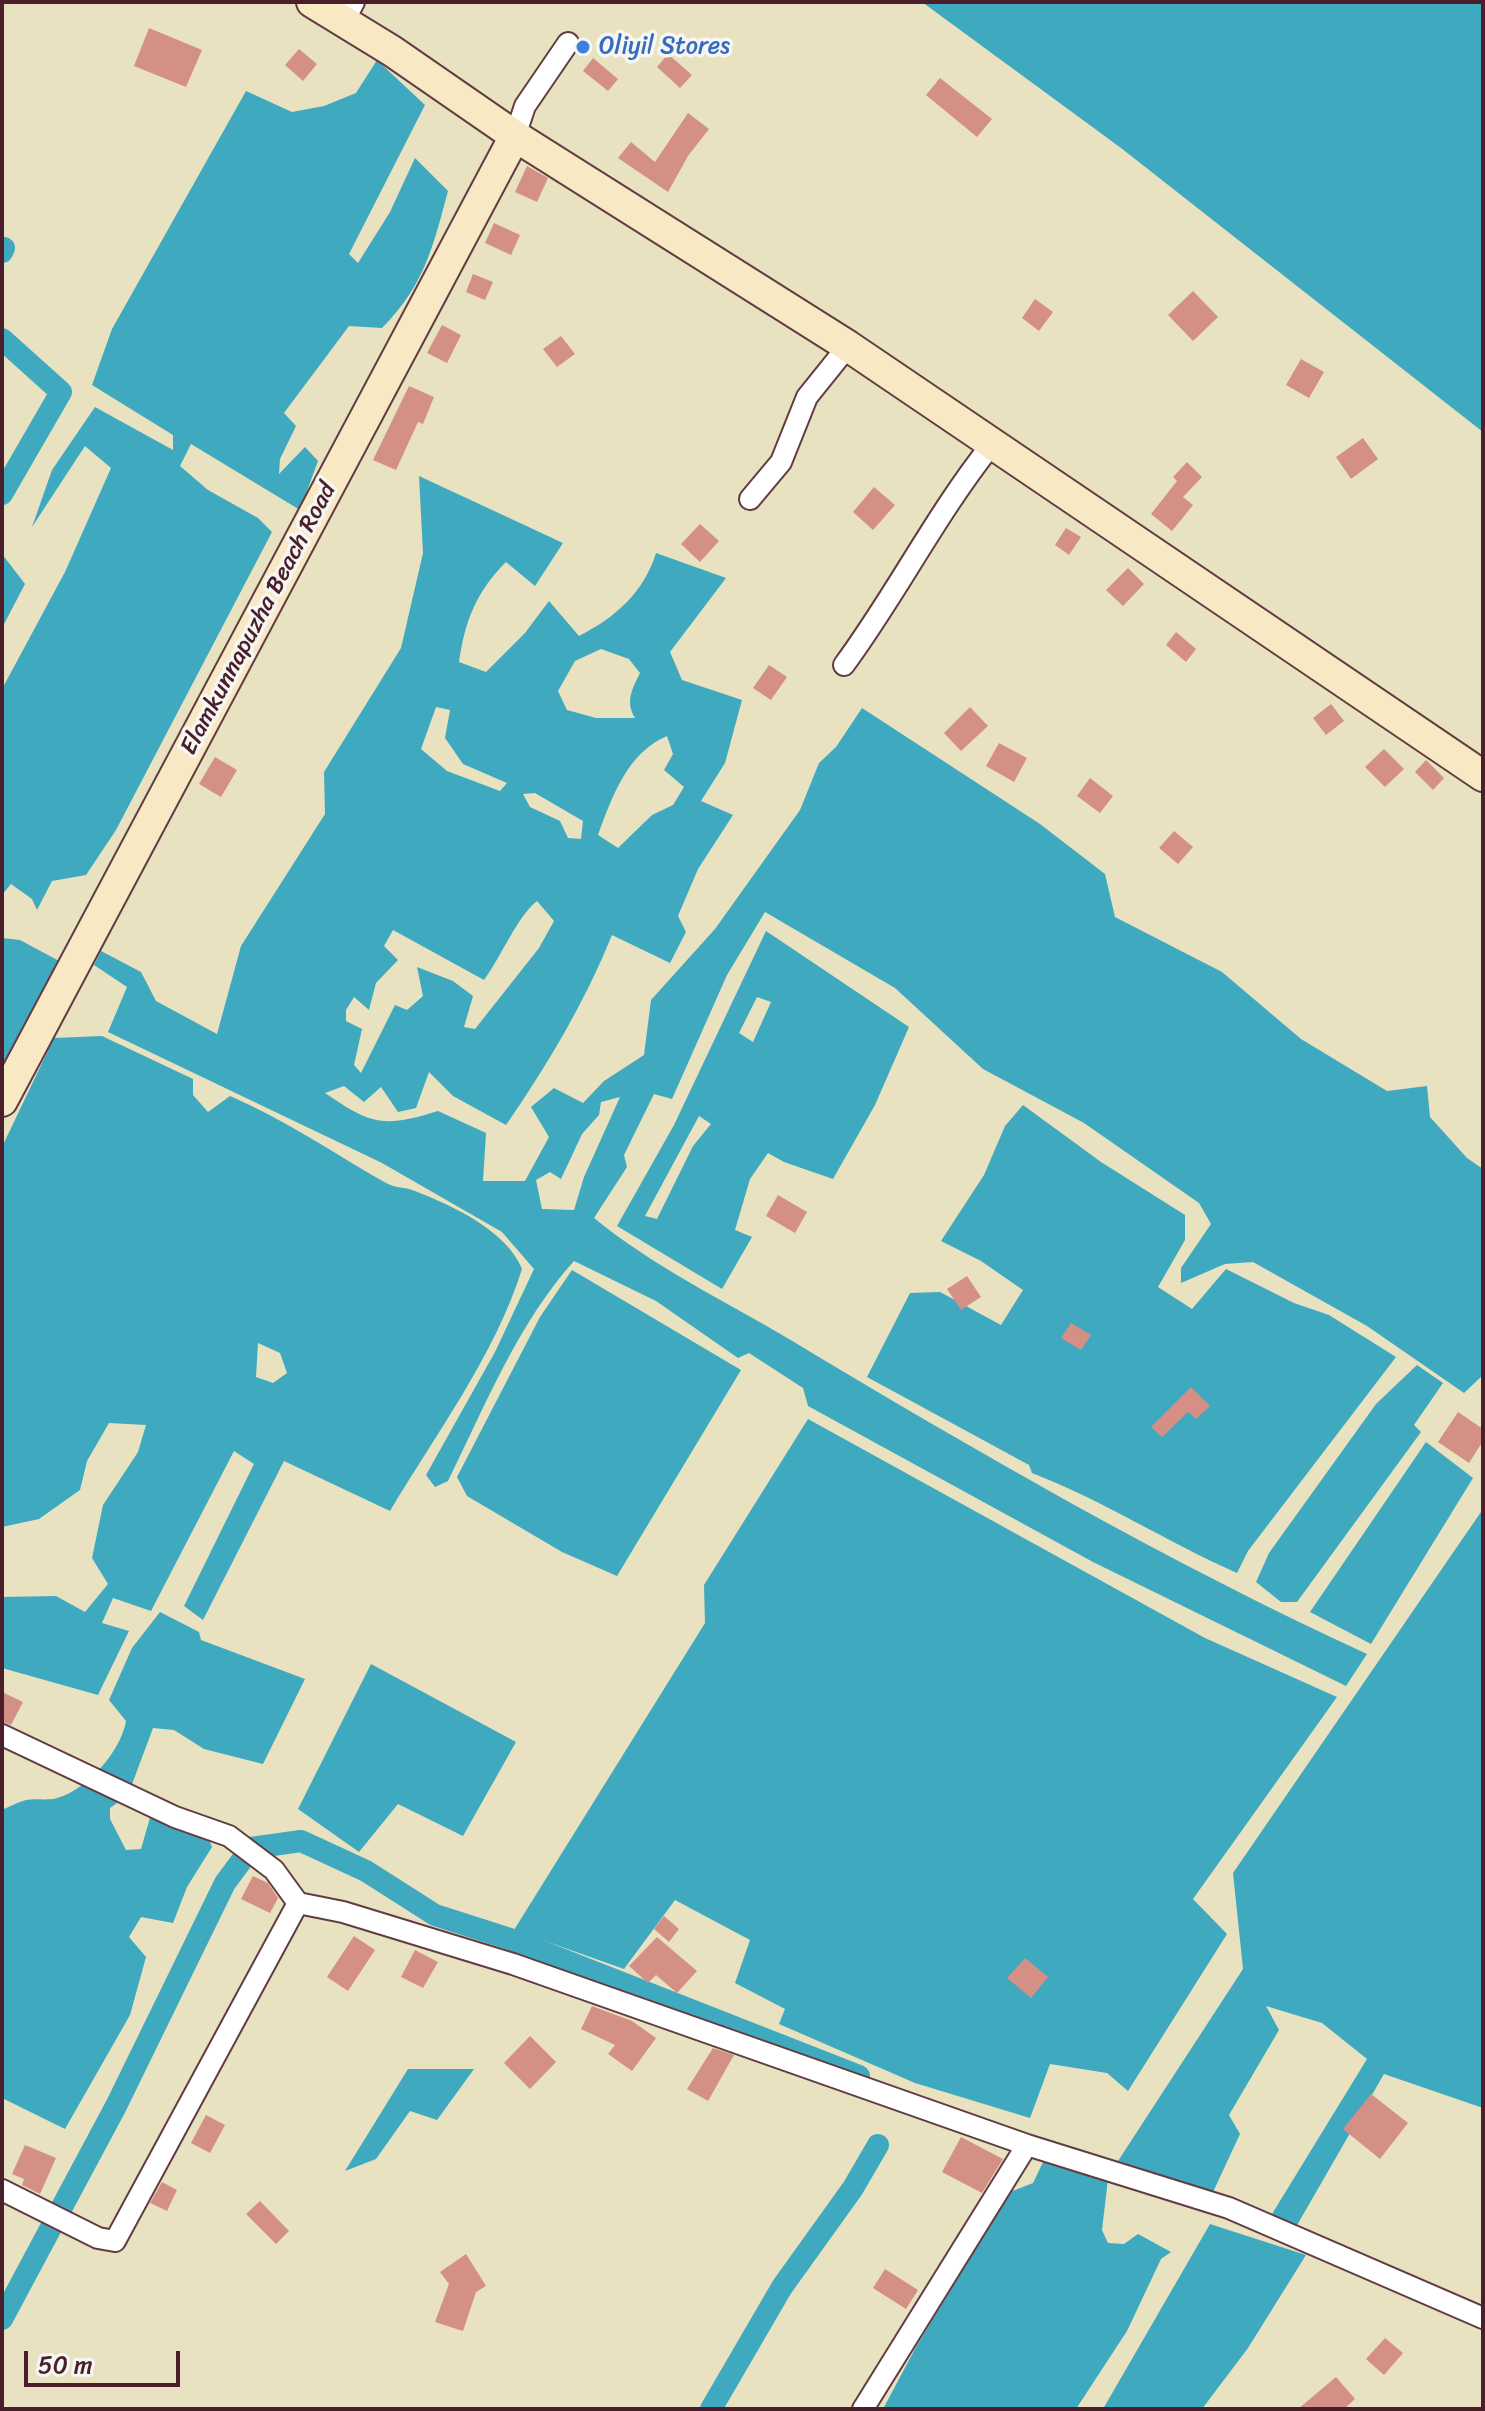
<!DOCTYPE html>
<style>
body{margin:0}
#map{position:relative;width:1485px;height:2411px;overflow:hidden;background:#e8e2c1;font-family:Sriracha,sans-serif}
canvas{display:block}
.frame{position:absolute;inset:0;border:4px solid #4a1f2b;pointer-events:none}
.scale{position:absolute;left:24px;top:2351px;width:156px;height:36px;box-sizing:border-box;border:4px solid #4a1f2b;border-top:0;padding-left:10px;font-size:24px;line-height:28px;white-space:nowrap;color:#4a1f2b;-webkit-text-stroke:6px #f6f6f2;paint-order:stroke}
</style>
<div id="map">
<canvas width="1485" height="2411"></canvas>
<div class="frame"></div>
<div class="scale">50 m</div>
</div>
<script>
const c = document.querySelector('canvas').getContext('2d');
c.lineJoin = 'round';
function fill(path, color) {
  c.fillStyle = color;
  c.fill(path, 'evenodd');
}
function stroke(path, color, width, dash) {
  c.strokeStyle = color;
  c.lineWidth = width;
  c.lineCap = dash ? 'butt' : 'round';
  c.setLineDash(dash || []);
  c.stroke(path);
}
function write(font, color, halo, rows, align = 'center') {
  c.font = font + ' Sriracha,sans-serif';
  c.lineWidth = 7;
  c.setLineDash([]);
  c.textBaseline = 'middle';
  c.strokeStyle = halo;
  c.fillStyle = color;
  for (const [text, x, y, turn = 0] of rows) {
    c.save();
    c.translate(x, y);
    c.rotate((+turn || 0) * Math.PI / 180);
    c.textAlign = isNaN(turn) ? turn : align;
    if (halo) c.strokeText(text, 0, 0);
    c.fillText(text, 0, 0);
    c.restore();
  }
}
const water = new Path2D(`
 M922 2H1483V432L1121 148Z
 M377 60 425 105 349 254 358 263 390 212 415 158 448 191C433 247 424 286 382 328L349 326 284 413 296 426 280 459 279 474 305 447 318 461 300 510 191 444 180 466 208 490 258 518 272 532 116 830 86 875 52 881 37 910 32 899 11 884 2 895V689L65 572 111 468 85 446 32 527 52 470 95 407 173 450V435L92 385 112 329 246 91 292 112 324 106 356 93Z
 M419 476 563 543 535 586 506 562C476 592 465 621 459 662L486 672 525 633 549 601 579 636C615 618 644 592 656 553L726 578 670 652 682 680 742 700 725 763 701 801 733 815 698 869 678 916 686 932 670 963 612 935C584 1004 548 1064 506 1125L453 1096 429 1072 416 1108 398 1112 381 1087 364 1102 344 1086 325 1093C372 1125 383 1128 438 1111L486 1133 483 1181H525L549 1137 531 1107 554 1088 583 1103 604 1081 644 1055 651 1000 715 929 800 810 819 763 836 747 862 708 1040 824 1105 874 1115 917 1222 972 1301 1039 1387 1091 1427 1086 1430 1117 1467 1158 1483 1169V1375L1464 1393 1367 1326 1253 1262 1225 1264 1181 1283V1268L1211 1224 1199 1203 1084 1123 983 1069 895 988 765 912 727 975 672 1099 654 1094 624 1155 627 1167 594 1218C654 1267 723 1300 789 1339 977 1452 1167 1562 1367 1654L1346 1686 1093 1562 808 1406 803 1388 749 1353 738 1358 656 1301 574 1261C518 1323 485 1406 448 1481L435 1487 426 1475 495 1352 534 1269 502 1232 382 1163 108 1032 127 987 94 965 101 951 141 972 156 1001 217 1034 241 946 325 814 324 772 401 648 423 553ZM601 649 629 659 640 673C632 689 625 702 635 718H596L567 710 558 691 575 661ZM436 707 450 710 445 738 463 764 507 783 500 791 447 771 421 749ZM667 736 673 754 664 770 684 787 673 805 652 815 618 848 598 835C612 797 627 753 667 736ZM535 793 583 821 581 839 568 838 560 821 530 807 523 794ZM537 901 554 921 539 948 475 1029 464 1027 473 996 453 981 417 967 423 996 407 1010 395 1005 361 1073 354 1065 362 1029 346 1021V1010L354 997 369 1010 376 983 398 960 384 946 393 930 484 980C501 957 517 917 537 901ZM620 1097 584 1177 574 1210 542 1209 536 1180 550 1172 561 1179 582 1134 599 1115 601 1102Z
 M2 554 25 584 2 628Z
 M766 931 909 1027 875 1105 833 1179 784 1162 768 1153 750 1179 735 1230 752 1237 722 1289 617 1226 674 1125ZM757 997 771 1002 753 1042 739 1033ZM699 1116 711 1124 693 1146 657 1219 645 1216Z
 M2 938 20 940 61 962 2 1085Z
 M102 1036 193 1079V1095L208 1112 230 1096C284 1119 335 1154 386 1183 394 1188 406 1187 415 1191 453 1206 506 1230 522 1269 495 1355 436 1434 390 1511L284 1461 203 1620 184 1606 254 1464 234 1451 151 1611 113 1598 102 1623 129 1631 98 1695 2 1668V1597L56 1596 85 1612 108 1584 92 1558 103 1505 138 1452 146 1425 109 1423 87 1461 80 1490 39 1519 2 1527V1147L54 1038ZM258 1343 280 1353 287 1373 273 1383 256 1377Z
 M1023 1105 1101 1162 1185 1215V1240L1158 1287 1192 1309 1226 1269 1294 1303 1329 1315 1396 1357 1248 1551 1237 1573C1167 1542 1104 1501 1032 1473L1029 1465 867 1377 910 1293 940 1292 1001 1325 1023 1290 981 1261 941 1241 984 1175 1005 1126Z
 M572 1270 741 1370 617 1576 562 1552 467 1496 457 1477 540 1317Z
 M1417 1365 1443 1383 1414 1425 1421 1432 1297 1602H1281L1256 1582 1269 1553 1376 1404Z
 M808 1419 1205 1638 1337 1697 1193 1899 1227 1934 1128 2091 1107 2073 1050 2064 1030 2118 915 2083 779 2024 785 2009 735 1983 750 1940 675 1900 624 1969 514 1930 705 1623 704 1585Z
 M1426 1442 1473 1478 1371 1644 1310 1612Z
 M1483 1509V2108L1384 2074 1296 2227 1272 2214 1367 2059 1322 2023 1266 2006 1279 2030 1229 2115 1240 2134 1213 2192 1118 2161 1243 1969 1233 1873Z
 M160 1612 199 1632 201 1640 305 1679 263 1764 204 1749 174 1730 153 1728 128 1795 110 1808V1819L126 1850 141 1849 155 1800 206 1832 212 1847 187 1887 173 1923 141 1917 129 1937 146 1957 130 2015 65 2129 2 2098V1810C9 1807 18 1802 26 1800 36 1798 47 1801 57 1798 87 1790 121 1751 126 1721L109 1700 132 1648Z
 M371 1664 516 1742 463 1836 398 1804 359 1852 298 1809Z
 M408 2069H474L437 2120 410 2111 376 2159 345 2171Z
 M1045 2158 1108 2179 1102 2230 1108 2243 1124 2244 1138 2234 1171 2252 1161 2259 1127 2331 1076 2409H883L916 2347 1010 2192 1033 2183Z
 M1210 2224 1306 2255 1248 2348 1202 2409H1103Z`);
const canal = new Path2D(`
 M2 252 4 248
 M2 339 61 392 2 494
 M2 2319 116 2106 225 1883 251 1848 301 1841 366 1871 435 1915 510 1939 859 2076
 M711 2409 782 2287 853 2188 878 2145`);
const building = new Path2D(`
 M149 28 202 50 186 87 134 66Z
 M299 49 317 64 303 81 285 65Z
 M668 54 692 75 680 88 657 67Z
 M593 58 618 79 608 91 583 71Z
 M940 78 992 119 977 137 926 95Z
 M688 113 709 129 688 156 668 192 618 158 631 142 655 162Z
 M527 166 548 178 537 202 515 192Z
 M494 223 520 235 511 255 485 243Z
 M473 274 493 282 485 300 466 292Z
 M1193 291 1218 317 1193 341 1168 315Z
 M1035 299 1053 312 1039 331 1022 318Z
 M442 325 461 335 447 363 427 353Z
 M561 336 575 354 557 367 543 349Z
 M1301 359 1324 372 1309 398 1286 385Z
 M409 386 434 397 423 424 418 422 396 470 373 460Z
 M1363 438 1378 459 1351 479 1336 457Z
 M1187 462 1202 477 1183 497 1193 505 1172 531 1151 514 1177 481 1173 477Z
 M874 487 895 505 873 530 853 512Z
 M700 524 719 541 700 562 681 544Z
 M1066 528 1081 537 1069 555 1055 545Z
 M1128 568 1144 584 1123 606 1106 590Z
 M1176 632 1196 649 1186 662 1166 645Z
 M769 665 787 677 771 700 753 688Z
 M1331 704 1344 721 1326 735 1313 718Z
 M970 707 988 726 961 751 944 733Z
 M999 743 1027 758 1014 782 986 766Z
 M1384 749 1404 769 1385 787 1365 767Z
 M215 757 237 770 221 797 199 784Z
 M1426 760 1444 778 1433 790 1415 772Z
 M1090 778 1113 796 1100 813 1077 796Z
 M1174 831 1193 847 1178 864 1159 848Z
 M778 1195 807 1212 795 1233 766 1216Z
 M967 1276 981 1297 961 1310 947 1289Z
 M1071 1323 1091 1335 1081 1350 1061 1338Z
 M1191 1387 1210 1406 1196 1419 1188 1412 1162 1437 1151 1427Z
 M1458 1412 1483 1429V1441L1469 1463 1438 1442Z
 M2 1692 23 1702 11 1725 2 1722Z
 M253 1876 268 1883 278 1898 270 1913 241 1899Z
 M664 1916 679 1929 669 1942 654 1929Z
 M354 1936 375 1950 348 1991 327 1977Z
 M657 1937 697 1971 677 1993 656 1975 648 1983 629 1966Z
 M415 1950 438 1962 423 1988 401 1977Z
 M1025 1958 1048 1977 1031 1998 1007 1978Z
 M592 2006 632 2021 656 2038 632 2071 608 2054 615 2045 581 2029Z
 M530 2036 556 2062 530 2089 504 2063Z
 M713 2048 734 2055 708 2101 687 2089Z
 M1371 2094 1408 2123 1380 2159 1343 2129Z
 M206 2115 225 2125 210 2153 191 2143Z
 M961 2137 1003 2159 982 2193 942 2172Z
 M25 2145 56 2158 40 2194 22 2185 24 2179 12 2174Z
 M162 2182 177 2190 167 2211 150 2203Z
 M260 2201 289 2231 276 2244 246 2214Z
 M466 2254 486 2286 476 2292 463 2331 435 2322 449 2284 440 2272Z
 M885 2269 918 2290 906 2309 873 2288Z
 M1385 2338 1403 2353 1384 2375 1366 2359Z
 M1336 2377 1355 2399 1344 2409H1298Z`);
const minor = new Path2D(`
 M344 21 354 2
 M515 136 525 106 568 43
 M750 499 781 462 807 397 848 346
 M844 665C897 593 936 514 992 444
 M2 1735 175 1817 229 1836 274 1870 298 1903
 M1027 2145 1229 2208 1483 2318
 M2 2190 98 2238 115 2241 298 1903 343 1912 513 1964 1027 2145 863 2409`);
const secondary = new Path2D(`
 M312 2 392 51 515 136 848 346 1483 776
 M2 1101 515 136`);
const markers = [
 [583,47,8,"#3f7fe0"]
];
const shopNames = [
 ["Oliyil Stores",599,47]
];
const streetNames = [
 ["Elamkunnapuzha Beach Road",259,619,-62]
];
fill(water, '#3fa9bf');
stroke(canal, '#3fa9bf', 22);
fill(building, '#d59086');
stroke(minor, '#623c42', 24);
stroke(secondary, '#623c42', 34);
stroke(minor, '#fff', 20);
stroke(secondary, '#f8e8c3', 30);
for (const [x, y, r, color] of markers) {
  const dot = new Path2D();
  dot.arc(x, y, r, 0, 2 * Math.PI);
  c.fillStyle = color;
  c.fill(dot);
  stroke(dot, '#f6f6f2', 3);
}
write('24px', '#366cbe', '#f6f6f2', shopNames, 'left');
write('24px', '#4a1f2b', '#f6f6f2', streetNames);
</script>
